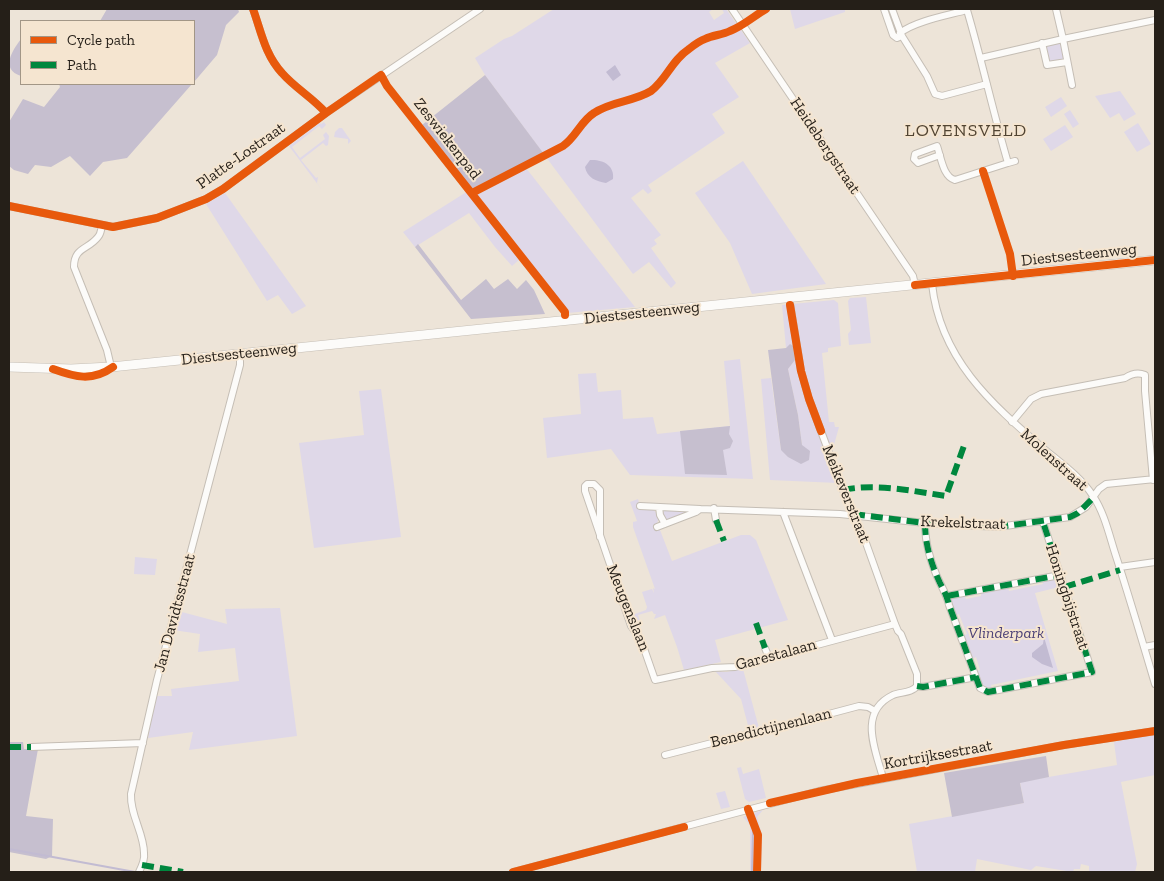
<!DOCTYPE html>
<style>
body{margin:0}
#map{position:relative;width:1164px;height:881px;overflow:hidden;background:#ede4d8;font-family:"Zilla Slab",serif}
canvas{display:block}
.frame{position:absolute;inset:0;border:10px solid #251f18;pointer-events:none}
.legend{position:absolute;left:20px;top:20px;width:175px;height:65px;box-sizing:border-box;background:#f5e5d0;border:1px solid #a29686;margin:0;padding:6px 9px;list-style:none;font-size:15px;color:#251f18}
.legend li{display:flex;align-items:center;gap:10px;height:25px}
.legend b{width:25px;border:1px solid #a29686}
</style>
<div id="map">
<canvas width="1164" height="881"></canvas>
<div class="frame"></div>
<ul class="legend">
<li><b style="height:6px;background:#e8590c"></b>Cycle path</li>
<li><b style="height:6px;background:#00873e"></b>Path</li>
</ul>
</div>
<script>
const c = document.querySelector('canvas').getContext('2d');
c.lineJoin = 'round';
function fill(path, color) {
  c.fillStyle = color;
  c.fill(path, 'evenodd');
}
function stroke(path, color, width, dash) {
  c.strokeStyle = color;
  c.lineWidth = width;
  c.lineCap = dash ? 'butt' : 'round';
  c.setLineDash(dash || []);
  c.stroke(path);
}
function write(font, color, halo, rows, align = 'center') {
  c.font = font + ' "Zilla Slab",serif';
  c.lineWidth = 4;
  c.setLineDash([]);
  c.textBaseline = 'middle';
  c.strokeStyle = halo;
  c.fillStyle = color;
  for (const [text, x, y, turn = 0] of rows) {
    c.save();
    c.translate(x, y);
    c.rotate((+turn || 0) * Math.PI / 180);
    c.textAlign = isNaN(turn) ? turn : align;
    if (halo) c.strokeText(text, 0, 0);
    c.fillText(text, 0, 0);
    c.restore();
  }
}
const green = new Path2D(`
 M554 9H713L709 12 714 20 724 13 722 9H726L750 43 715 63 739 97 712 114 725 133 648 185 652 191 648 194 643 189 631 198 661 235 654 240 657 244 651 248 676 283 671 288 649 262 633 274 485 75 475 58 504 39 512 36Z
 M790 9H845V12L795 29Z
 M1063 39 1067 62 1047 65 1042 43Z
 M1120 91 1136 114 1124 121 1119 113 1110 118 1095 96Z
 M1061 97 1067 106 1051 117 1045 107Z
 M1070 110 1079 124 1073 128 1064 114Z
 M324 122 326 125 322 129 319 126 292 147 300 158 325 139 323 135 326 132 329 136 328 145 326 146 323 143 301 160 316 178 318 177 317 183 322 190 289 146 320 123 321 124Z
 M1138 123 1151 144 1137 152 1124 132Z
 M1065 125 1073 137 1051 151 1043 139Z
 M339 128H342L351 141 348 144V139L334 137 335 132Z
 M743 161 826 284 752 294 730 243 695 193Z
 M526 168 635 307 567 313 476 194Z
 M468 191 517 253 520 259 512 266 495 247 469 213 415 247 403 232Z
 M225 193 306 306 292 314 278 295 267 301 206 204Z
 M866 297 871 343 849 345 848 334 851 330 848 301 850 298Z
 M834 300 838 303 841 346 828 348V352L822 353 829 422H834L835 427H839L832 452 838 483 770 480 761 379 771 378 781 450 802 445 798 415 788 369 795 360 793 347 790 345 786 348 782 305Z
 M740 359 753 479 630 475 611 449 547 458 543 418 581 414 578 374 596 373 598 392 621 390 623 419 653 417 657 434 730 426 724 361Z
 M381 389 401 537 314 548 299 443 364 435 359 391Z
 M638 499 639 503 654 510 659 517 656 527 658 530H660L672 561 741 535H750L756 540 788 620 715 640 721 662 684 670 677 647 665 615 654 619 656 614H654L652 611 638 615 640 621 634 622 632 615 646 610 647 607 642 592 652 589 654 593 653 588 655 589 633 527V522L637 521 630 502Z
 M665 509 692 510 667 520 664 517 663 513Z
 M135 557 157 559 155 575 134 574Z
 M1051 579 1057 581 1059 587 1035 593 1058 671 991 685 992 689C982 688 980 680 977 671L980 670 976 657 972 659 963 636 967 634 959 614 955 616 951 601 952 598 964 595 966 599 981 596V592L1008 587 1009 591 1043 584 1042 580Z
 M280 608 297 736 189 750 193 732 148 738 155 696H172L171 689 239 681 235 648 198 652 200 634 173 630 178 611 227 624 225 609Z
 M743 669 759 728 749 729 741 699 715 671 726 672Z
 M1155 734V775L1121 782 1137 864 1135 872H1094L1089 871V866L1081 864 1080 869H1074L1073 872 1036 866 1031 870 977 859 975 872H917L909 824 1024 803 1020 782 1117 765 1114 742Z
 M741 767 743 774 759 769 766 798 749 802 745 799 737 768Z
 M725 791 730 807 721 809 716 793Z
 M763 810 757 817 762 835 761 872H750V825L743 817Z`);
const forest = new Path2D(`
 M107 9H238L239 12 226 25 217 55 194 82V21H100Z
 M21 39V76C0 69 12 51 21 39Z
 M485 75 544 154 471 190 422 125Z
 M59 84H192L127 158 103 162 90 176 70 156 51 167 35 165 28 174 14 170 9 166V122L23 99 44 107 60 87Z
 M418 244 461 300 486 279 494 289 508 279 517 289 526 280 534 290 545 314 471 319 415 247Z
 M790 344 793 346 795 360 788 369 798 415 802 445 810 451 809 460 801 464 788 457 781 450 768 350 786 348Z
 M730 426 729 434 733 441 730 448 723 450 727 475 685 474 680 431Z
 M9 742H23L24 749H38L26 816 53 819 52 856 46 859 9 852Z
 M1046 756 1049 777 1020 783 1024 803 952 817 944 773Z`);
const water = new Path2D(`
 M615 65 621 75 613 81 606 72Z
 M590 160C602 159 615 165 613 179L606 183C596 181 587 178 585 167Z
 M1044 637 1053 668 1042 664 1032 657V653L1043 644Z`);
const stream = new Path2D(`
 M9 849 135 872
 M752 872 753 829`);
const minor = new Path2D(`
 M253 9C261 31 265 55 282 73 295 88 313 98 326 113
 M732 9 913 276 915 285
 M884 9 893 35 897 38 902 36
 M892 9 902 36 927 76 935 94 942 96 987 84
 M900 33C915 21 949 15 967 10 982 61 993 112 1008 163L955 180C943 177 941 157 937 146L915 154 914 159 918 163 940 155
 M1042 43 1047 65 1067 62
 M981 58 1063 39 1056 9
 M1072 85 1063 39 1155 20
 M1008 163 1015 161
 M9 206 113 227 157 218 206 199 223 189 326 113 480 9
 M102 226C101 229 101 234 98 237 88 250 74 247 74 267L107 350 111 367
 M932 284C940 358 990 403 1044 449 1061 463 1081 477 1093 496 1104 512 1109 534 1115 553 1129 596 1142 640 1155 684
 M789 297 801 371 809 399 843 490 866 543 895 624 898 631 901 634 917 674V686
 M1012 422 1031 399 1041 394 1125 378C1131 374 1138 372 1145 375V391L1153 480
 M640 506 700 509 696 512 657 527
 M659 507 660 515 665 524
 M714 508 716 520
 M700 509 840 514 925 523 998 527 1070 517 1086 507 1099 489 1106 484 1155 479
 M783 512 832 640
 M925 523C925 544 931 564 940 583 944 591 947 596 949 605L980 688 988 692 1092 672 1043 522
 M600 537V490L594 484H587L585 486V491L631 626 641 640 655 680 712 668 735 667 895 624
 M1120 567 1155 562
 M947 596 1060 575
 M1144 647 1155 645
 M765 648 769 658
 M917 686 923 687 976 677
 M31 747 143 743
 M665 755 747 734 761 732 859 706 868 707 875 711
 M883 778C876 751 857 712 893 695 900 692 912 693 917 686
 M139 872C142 866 145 859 144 853 144 833 130 815 131 794L157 680 240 365V354
 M513 872 819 791 1064 745 1155 731`);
const major = new Path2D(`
 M9 367 71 369 111 367 1155 260`);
const quiet = new Path2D(`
 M843 490C876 483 912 491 946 496L965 443
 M853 514 925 523 998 527 1070 517 1078 513 1094 497
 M716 520 724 541
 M925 523C925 544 931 564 940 583 944 591 947 596 949 605L980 688 988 692 1092 672 1043 522
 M1064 587 1120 570
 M947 596 1060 575
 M756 623 765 648
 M917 686 923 687 976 677
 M9 747H31
 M142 865 183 872`);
const cycleway = new Path2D(`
 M253 9C261 31 265 55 282 73 295 88 313 98 326 113
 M983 171 1010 254 1013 276
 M472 193 563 146C576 137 581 121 594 113 611 101 633 102 651 91 667 79 671 61 689 49 694 45 699 41 705 39 713 35 722 35 730 31 743 26 754 16 766 9
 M9 206 113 227 157 218 206 199 223 189 326 113 381 75 387 86 565 312V315
 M915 285 1155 260
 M790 305 801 371 809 399 821 431
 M53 369C75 377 92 382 113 367
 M770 803 857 783 1064 745 1155 731
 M748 809 758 835 757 872
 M513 872 684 827`);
const streetNames = [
 ["Zeswiekenpad",447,139,52],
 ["Heidebergstraat",825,146,56],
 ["Platte-Lostraat",241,156,-35],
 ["Diestsesteenweg",1079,255,-6],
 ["Diestsesteenweg",642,313,-6],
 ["Diestsesteenweg",239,354,-6],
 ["Molenstraat",1054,460,42],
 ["Meikeverstraat",846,494,68],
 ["Krekelstraat",963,523,2],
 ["Honingbijstraat",1067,597,72],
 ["Meugenslaan",628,608,68],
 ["Jan Davidtsstraat",175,613,-75],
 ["Garestalaan",776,655,-15],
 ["Benedictijnenlaan",771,728,-14],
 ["Kortrijksestraat",938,755,-10]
];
const parkNames = [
 ["Vlinderpark",1006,633]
];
const neighbourhoodNames = [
 ["LOVENSVELD",966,131]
];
fill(green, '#dfd8e8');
fill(forest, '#c6bfcf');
fill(water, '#c2bbd2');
stroke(stream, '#c2bbd2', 2);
stroke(minor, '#c5beb5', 8);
stroke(major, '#c5beb5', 10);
stroke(minor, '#fcfbf9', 6);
stroke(major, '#fcfbf9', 9);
stroke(quiet, '#00873e', 6, [12, 6]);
stroke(cycleway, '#e8590c', 8);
write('16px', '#251f18', '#f5e5d0', streetNames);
write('italic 16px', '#4d4277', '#f5e5d0', parkNames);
c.letterSpacing = '1px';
write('18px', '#524533', '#f5e5d0', neighbourhoodNames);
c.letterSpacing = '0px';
</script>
